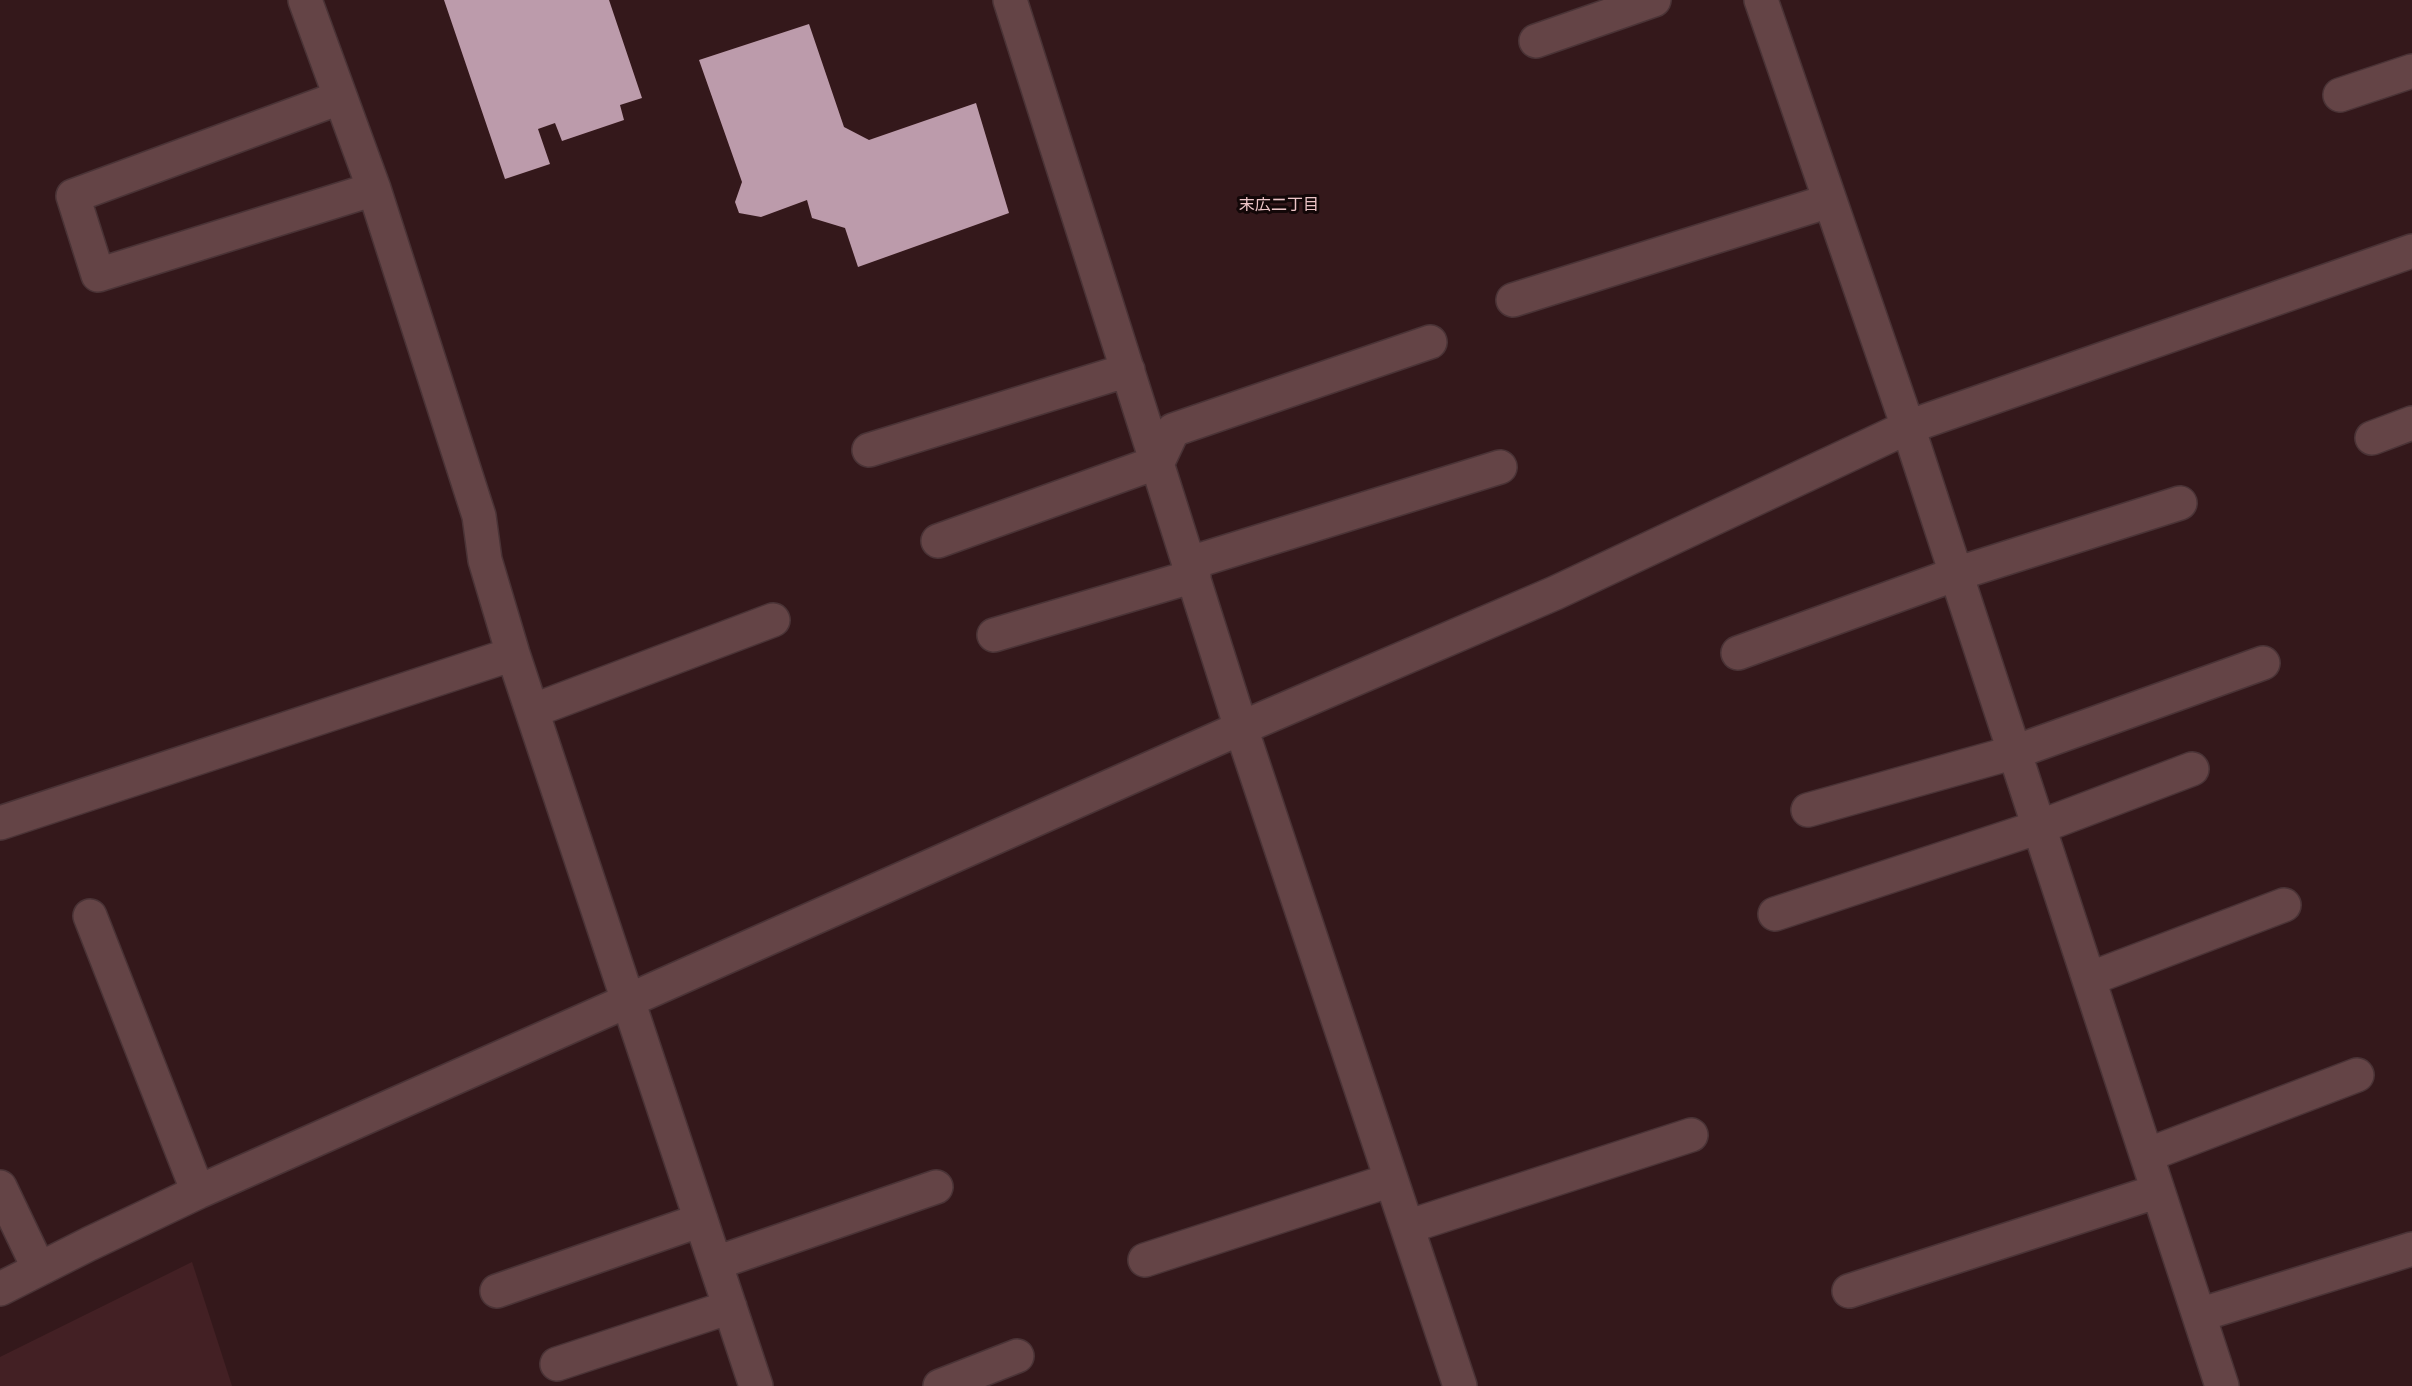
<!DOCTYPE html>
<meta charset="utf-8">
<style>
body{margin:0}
canvas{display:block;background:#34181b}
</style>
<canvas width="2412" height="1386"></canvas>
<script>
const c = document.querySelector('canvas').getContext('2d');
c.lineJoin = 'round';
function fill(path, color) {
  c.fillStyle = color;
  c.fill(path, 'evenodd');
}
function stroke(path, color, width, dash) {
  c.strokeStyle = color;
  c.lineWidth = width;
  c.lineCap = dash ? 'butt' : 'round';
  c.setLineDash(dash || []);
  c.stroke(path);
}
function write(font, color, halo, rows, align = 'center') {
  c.font = font + ' Barlow,"Noto Sans JP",sans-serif';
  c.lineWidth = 6;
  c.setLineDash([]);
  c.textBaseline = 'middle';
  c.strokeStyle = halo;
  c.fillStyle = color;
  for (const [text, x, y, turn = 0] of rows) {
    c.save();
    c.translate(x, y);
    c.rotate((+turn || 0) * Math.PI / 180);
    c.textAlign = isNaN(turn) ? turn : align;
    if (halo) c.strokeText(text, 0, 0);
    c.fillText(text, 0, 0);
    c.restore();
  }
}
const built = new Path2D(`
 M192 1262 232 1386H0V1357Z`);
const building = new Path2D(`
 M444 0H609L642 98 620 105 624 120 562 141 555 123 538 129 550 164 505 179Z
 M809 24 844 127 869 140 976 103 1009 213 858 267 845 228 812 218 807 200 761 217 739 213 735 202 742 182 699 60Z`);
const minor = new Path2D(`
 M305 0 374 189 479 516 485 560 513 654 756 1386
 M1010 0 1241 728 1460 1386
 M1761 0 1908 427 2222 1386
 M1536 41 1654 0
 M2340 95 2412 71
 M339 98 73 196 98 275 374 189
 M1513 300 1829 201
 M2372 438 2412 423
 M869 450 1128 370
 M938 541 1158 462 1173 430 1430 342
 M1190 563 1500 467
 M994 635 1194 576
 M1738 653 1956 574 2180 503
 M532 711 773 620
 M1808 810 2015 752 2263 663
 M0 823 513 654
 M1775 914 2039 827 2192 769
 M90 916 198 1192
 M2089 979 2284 905
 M2147 1155 2357 1075
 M0 1187 39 1269
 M1407 1227 1691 1135
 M1145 1260 1391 1180
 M716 1263 936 1187
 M0 1289 89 1244 198 1192 1241 728 1555 593 1908 427 2412 251
 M497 1291 701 1220
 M1849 1291 2158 1191
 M2199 1315 2412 1249
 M557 1364 730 1307
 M940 1386 1017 1356`);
const neighbourhoodNames = [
 ["末広二丁目",1279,205]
];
fill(built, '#432024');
fill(building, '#bc9bab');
stroke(minor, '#4a3336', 36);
stroke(minor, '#644446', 33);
write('16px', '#ecc4c7', '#130708', neighbourhoodNames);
</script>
